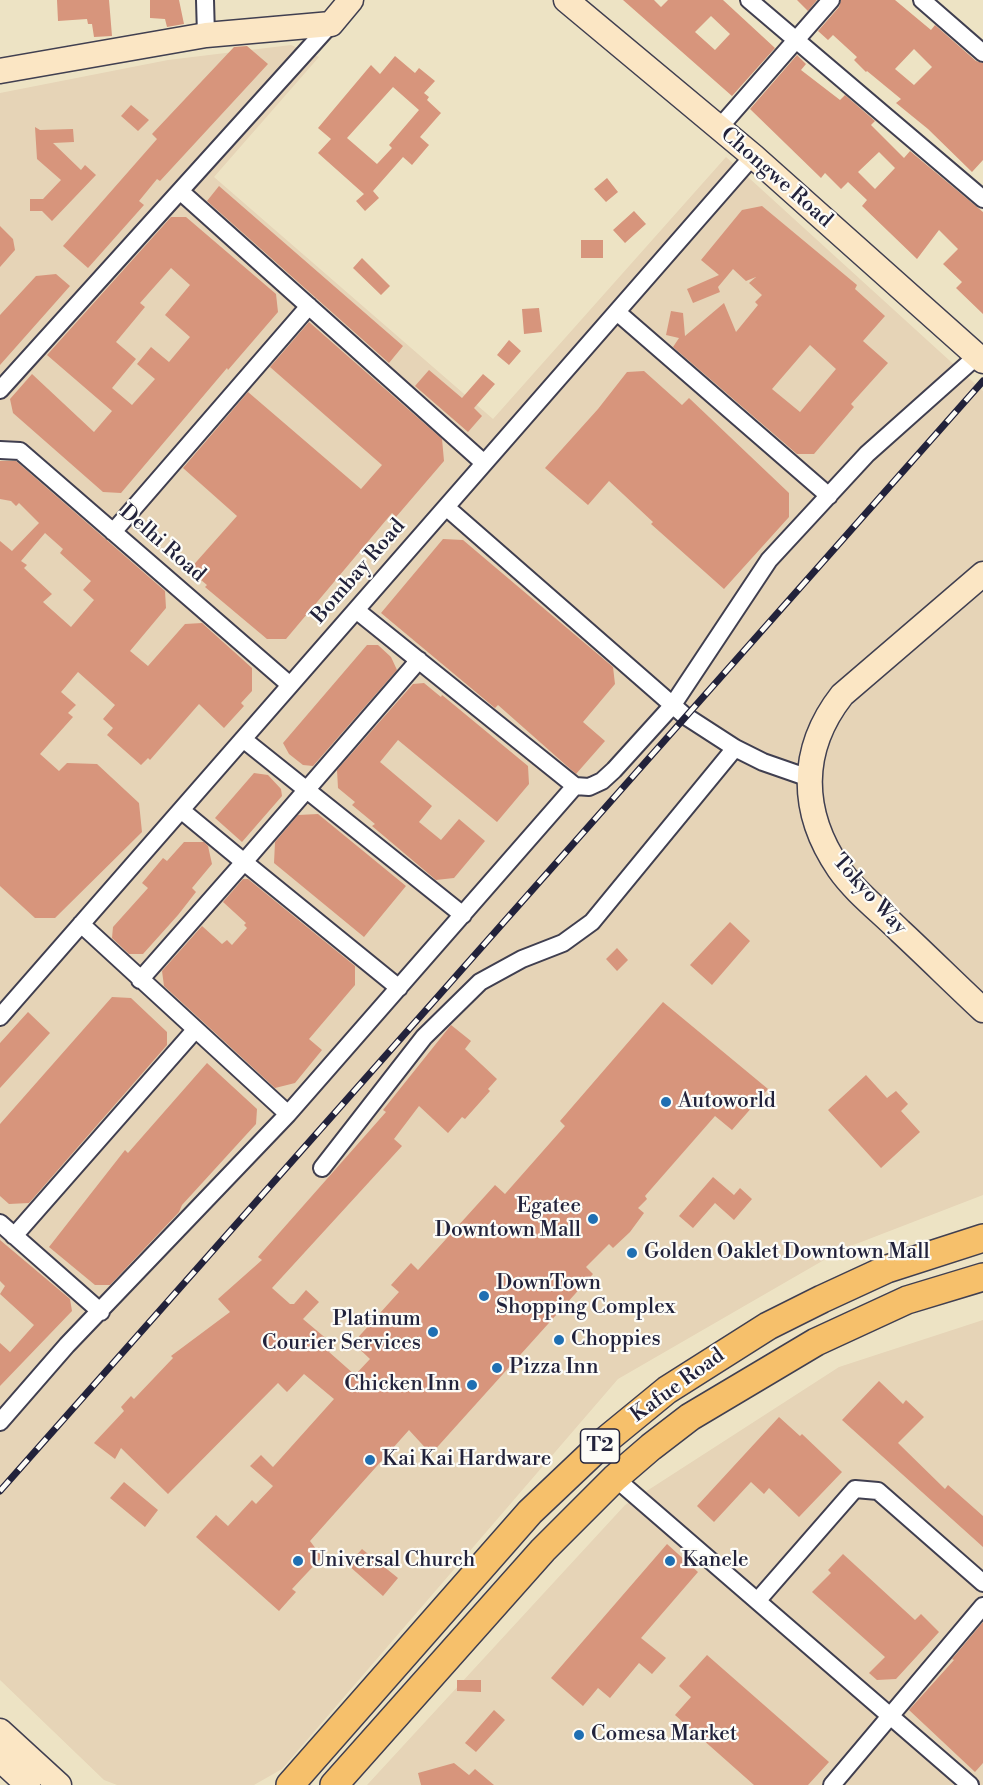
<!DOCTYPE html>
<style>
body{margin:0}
canvas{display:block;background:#ede3c4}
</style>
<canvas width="983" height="1785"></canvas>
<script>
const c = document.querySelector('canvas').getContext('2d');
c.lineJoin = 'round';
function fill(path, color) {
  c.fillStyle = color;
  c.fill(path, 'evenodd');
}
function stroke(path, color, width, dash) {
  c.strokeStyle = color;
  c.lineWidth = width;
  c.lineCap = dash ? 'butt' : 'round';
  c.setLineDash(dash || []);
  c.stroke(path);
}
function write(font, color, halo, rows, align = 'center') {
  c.font = font + ' "Libre Bodoni",serif';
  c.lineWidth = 4.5;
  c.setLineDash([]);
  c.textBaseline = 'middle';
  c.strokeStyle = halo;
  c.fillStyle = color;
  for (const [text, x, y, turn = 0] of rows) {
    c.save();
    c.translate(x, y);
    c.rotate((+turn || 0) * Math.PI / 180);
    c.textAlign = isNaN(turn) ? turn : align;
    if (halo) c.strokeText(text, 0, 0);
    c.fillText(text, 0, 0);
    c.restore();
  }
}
const built = new Path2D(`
 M291 45 319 57 214 177 493 419 726 157 983 391V1195L843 1249 618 1379 282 1769 254 1785H117L104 1780 0 1680V93L168 60Z
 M983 1320V1785H367L625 1505 839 1367Z`);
const building = new Path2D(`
 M57 0H109L112 36 94 37 92 24H88L87 19 58 21Z
 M150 0H179L184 24 167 27 165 19 150 18Z
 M623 0H654L661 7 668 0H723L775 48 732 96ZM711 16 730 34 715 50 695 32Z
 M797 0H817L808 11Z
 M841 0H895L931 30 935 25 976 61 983 63V160L972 172 928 129 896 103 901 99 867 71 866 72 854 60 857 57 833 35 828 40 818 31 839 7ZM914 49 932 67 914 85 895 69Z
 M247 46 268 64 160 181 157 179 139 201 144 205 88 268 63 246 157 139 152 134 234 47Z
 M797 55 806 64 801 70 840 100 845 95 875 121 871 125 904 158 910 151 983 212V314L956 288 962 282 943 264 958 249 939 230 917 259 862 206 867 200 848 182 841 189 825 173 821 178 750 109ZM879 152 895 168 875 189 858 172Z
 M395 56 415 73 419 68 435 81 424 93 429 97 427 100 441 113 420 137 429 145 412 165 403 157 373 191 379 198 365 211 356 201 364 194 318 153 331 139 318 128 371 65 380 74ZM393 87 419 110 389 145 392 148 377 164 347 138Z
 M131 105 149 120 138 131 121 116Z
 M35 127 40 130 73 129 74 142 53 143 81 170 85 165 96 175 52 221 42 211H30V199H43L61 180 37 159Z
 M607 178 618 192 606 202 594 189Z
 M219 186 403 346 389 363 207 201Z
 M762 206 857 285 855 289 885 316 863 341 888 363 851 404 854 407 814 454H797L673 347 679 338 666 335 671 311 683 313 685 336 724 303 736 332 758 305 755 302 762 295 749 283 756 277 746 281 733 269 718 287 720 292 693 303 687 289 719 275 701 260 742 210ZM810 345 836 369 800 412 772 389Z
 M634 211 646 224 625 243 613 230Z
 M171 217H186L276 294 278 312 228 370 227 368 121 493 103 492 13 413 10 399 32 374 94 432 112 411 47 355ZM171 268 190 285 165 315 190 337 169 362 151 347 137 364 155 379 132 405 112 388 136 359 116 342 145 307 140 303Z
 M0 226 13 239 15 250 0 267Z
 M581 240H603V258H581Z
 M362 258 390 286 381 295 353 268Z
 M56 274 70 286 0 365V315L36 276Z
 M539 308 542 332 524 334 522 309Z
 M309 322 442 439 444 461 396 517 392 513 286 639H267L205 587 207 585 189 570 237 516 183 468 248 392 361 489 382 465 270 367Z
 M509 340 521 351 509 365 497 355Z
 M429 370 462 398 483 374 495 384 474 408 482 416 468 432 415 386Z
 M644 371 682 405 689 398 789 493V517L724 589 651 524 653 522 609 481 588 505 545 468 598 409 627 372Z
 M0 461H16L165 591 166 608 130 651 148 666 185 624 202 623 252 668V691L241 703 244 706 224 728 199 704 150 760 148 758 141 765 107 735 113 728 103 719 115 705 78 672 61 692 76 705 68 713 73 717 40 754 59 771 67 763 97 764 139 803 142 832 55 918H35L0 886V541L12 551 39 523 19 503 16 506 11 501 0 499ZM45 533 63 549 60 553 91 581 83 590 94 600 71 627 43 602 52 594 24 568 27 565 21 561Z
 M443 539 463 540 613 667 615 684 583 722 605 741 576 774 498 705 495 708 381 613Z
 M367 645H378L391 657 397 670 313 766 303 765 289 754 283 743Z
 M424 683 441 697 442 695 528 766 529 784 497 822 398 740 380 762 432 806 419 822 441 840 459 819 485 841 454 878 436 880 372 826 375 824 352 805 355 802 338 788 337 770 413 684Z
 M254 773 268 775 281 789 282 796 242 842 215 818Z
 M318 814 406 886 364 937 274 863 275 842 298 815Z
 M184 842H204L208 846 212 864 192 888 196 892 178 915 143 954H129L112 938 113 927 148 888 142 883 163 858 167 861Z
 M243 879H248L355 966V985L309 1039 322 1050 295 1083 275 1088 164 986 162 971 202 926 222 944 227 940 232 945 247 928 244 925 246 923 223 902Z
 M730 922 750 941 712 985 690 965Z
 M617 948 628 960 617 971 606 959Z
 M112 997 131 998 167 1032V1045L29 1203 9 1204 0 1196V1124Z
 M663 1002 768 1089 732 1130 715 1116 645 1196 647 1199 638 1208 644 1213 630 1232 613 1248 609 1244 586 1267 593 1274 431 1454 409 1430 310 1541 322 1557 292 1589 296 1592 279 1611 196 1537 216 1515 228 1526 252 1500 256 1504 273 1486 250 1466 261 1455 273 1467 334 1399 304 1374 287 1392 278 1383 168 1494 121 1448 115 1459 94 1443 124 1411 121 1407 131 1396 134 1399 173 1358 171 1356 230 1312 218 1299 262 1260 258 1257 386 1112 383 1110 451 1025 471 1041 465 1049 497 1079 488 1089 490 1091 465 1119 462 1117 448 1133 419 1106 394 1139 402 1146 272 1288 290 1304H294L306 1290 319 1302 303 1319 335 1346 329 1352 355 1375 370 1359 353 1343 399 1292 391 1285 411 1263 418 1270 495 1185 505 1194 565 1126 560 1121Z
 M28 1012 50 1033 0 1088V1043Z
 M207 1063 257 1109 256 1124 182 1205 179 1212 110 1285H95L49 1247 125 1150 128 1153Z
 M866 1075 887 1098 896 1091 908 1104 901 1111 920 1132 881 1168 828 1110Z
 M713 1177 734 1195 740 1188 752 1199 734 1220 715 1203 693 1228 679 1216Z
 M0 1240 70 1299 72 1311 0 1386V1343L10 1352 34 1325 0 1294 5 1286 0 1281Z
 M879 1381 903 1404 906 1400 924 1417 898 1443 945 1489 948 1485 983 1516V1547L842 1420Z
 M779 1417 800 1436 802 1434 842 1472 799 1517 769 1488 764 1494 751 1482 714 1522 697 1506Z
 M124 1482 158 1510 145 1527 110 1498Z
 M667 1544 698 1572 641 1638 666 1658 652 1674 639 1663 610 1698 598 1688 583 1706 551 1678Z
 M362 1549 398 1578 383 1596 348 1565Z
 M843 1554 915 1620 921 1614 939 1632 896 1679 877 1680 869 1673 885 1657 812 1592 831 1573 828 1570Z
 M983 1622V1763L975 1772 909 1710 954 1660 952 1659Z
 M707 1655 829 1762 808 1785H754L675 1715 691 1697 679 1686Z
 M457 1680H481V1692L457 1691Z
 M494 1710 505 1720 476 1752 465 1743Z
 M454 1763 469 1775 475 1769 494 1785H421L418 1773Z`);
const street = new Path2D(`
 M205 0 206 35
 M749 0 983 199
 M922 0 983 53
 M719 128 831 0
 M180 191 484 463
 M617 312 829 496
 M0 390 331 24
 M0 450 20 451 290 685
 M446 507 684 715 735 748 763 762 809 778
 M113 532 309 306
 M243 739 463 915
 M575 786 589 787 602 781 614 770 672 706 769 560 867 454 977 356
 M81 924 288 1114
 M140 980 244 862 181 810
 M399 988 244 862 419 660
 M0 1017 753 156
 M322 1168 424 1037 480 982 522 959 563 943 592 922 735 748
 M0 1223 101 1312
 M14 1236 195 1030
 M0 1422 67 1345 288 1114 575 786 356 610
 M615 1478 970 1785
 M758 1600 855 1489 878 1491 983 1583
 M832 1785 983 1606`);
const secondary = new Path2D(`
 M566 0 753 156 983 361
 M0 71 206 35 331 24 351 0
 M983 574 842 695C799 750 800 812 839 869 855 892 880 911 900 931 928 957 955 984 983 1010
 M0 1731 59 1785
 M0 1759 28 1785`);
const primary = new Path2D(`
 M290 1785 530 1512 606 1440 667 1390 768 1326 822 1299 887 1269 983 1238
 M334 1785 543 1550 615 1478 651 1447 690 1417 816 1342 907 1300 983 1277`);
const rail = new Path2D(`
 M0 1491 983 381`);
const markers = [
 [666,1102,6,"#1f6fb2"],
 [593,1219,6,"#1f6fb2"],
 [632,1253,6,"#1f6fb2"],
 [484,1296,6,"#1f6fb2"],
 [433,1332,6,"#1f6fb2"],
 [559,1340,6,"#1f6fb2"],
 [497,1368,6,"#1f6fb2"],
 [472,1385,6,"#1f6fb2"],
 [370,1460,6,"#1f6fb2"],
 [298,1561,6,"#1f6fb2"],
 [670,1561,6,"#1f6fb2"],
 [579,1735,6,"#1f6fb2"]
];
const shields = [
 [600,1446,39]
];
const shieldNames = [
 ["T2",600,1446]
];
const streetNames = [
 ["Chongwe Road",776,178,41],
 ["Delhi Road",162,544,41],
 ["Bombay Road",359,572,-49],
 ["Tokyo Way",869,895,48],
 ["Kafue Road",678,1386,-36]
];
const poiNames = [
 ["Autoworld",678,1102],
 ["Egatee",581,1207,"right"],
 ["Downtown Mall",581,1231,"right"],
 ["Golden Oaklet Downtown Mall",644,1253],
 ["DownTown",496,1284],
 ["Shopping Complex",496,1308],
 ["Platinum",421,1320,"right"],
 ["Courier Services",421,1344,"right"],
 ["Choppies",571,1340],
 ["Pizza Inn",509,1368],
 ["Chicken Inn",460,1385,"right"],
 ["Kai Kai Hardware",382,1460],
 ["Universal Church",310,1561],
 ["Kanele",682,1561],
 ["Comesa Market",591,1735]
];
fill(built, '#e6d4b7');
fill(building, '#d7957c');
stroke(street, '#403f50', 20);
stroke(secondary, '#403f50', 27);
stroke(primary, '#403f50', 30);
stroke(street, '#fff', 16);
stroke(secondary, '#fbe6c4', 24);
stroke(primary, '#f6c06b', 27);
stroke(rail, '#22223b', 7);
stroke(rail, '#fdfcf7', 4.5, [14]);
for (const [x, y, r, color] of markers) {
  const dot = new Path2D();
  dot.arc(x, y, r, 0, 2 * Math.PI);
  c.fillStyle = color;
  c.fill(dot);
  stroke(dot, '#fdfcf7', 2);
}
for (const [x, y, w] of shields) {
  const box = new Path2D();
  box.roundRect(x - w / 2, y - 17, w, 34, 4.5);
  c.fillStyle = '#fdfcf7';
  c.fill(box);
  stroke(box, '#22223b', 1.5);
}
write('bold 20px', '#22223b', null, shieldNames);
write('21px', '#22223b', '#fdfcf7', streetNames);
write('21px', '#22223b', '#fdfcf7', poiNames, 'left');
</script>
